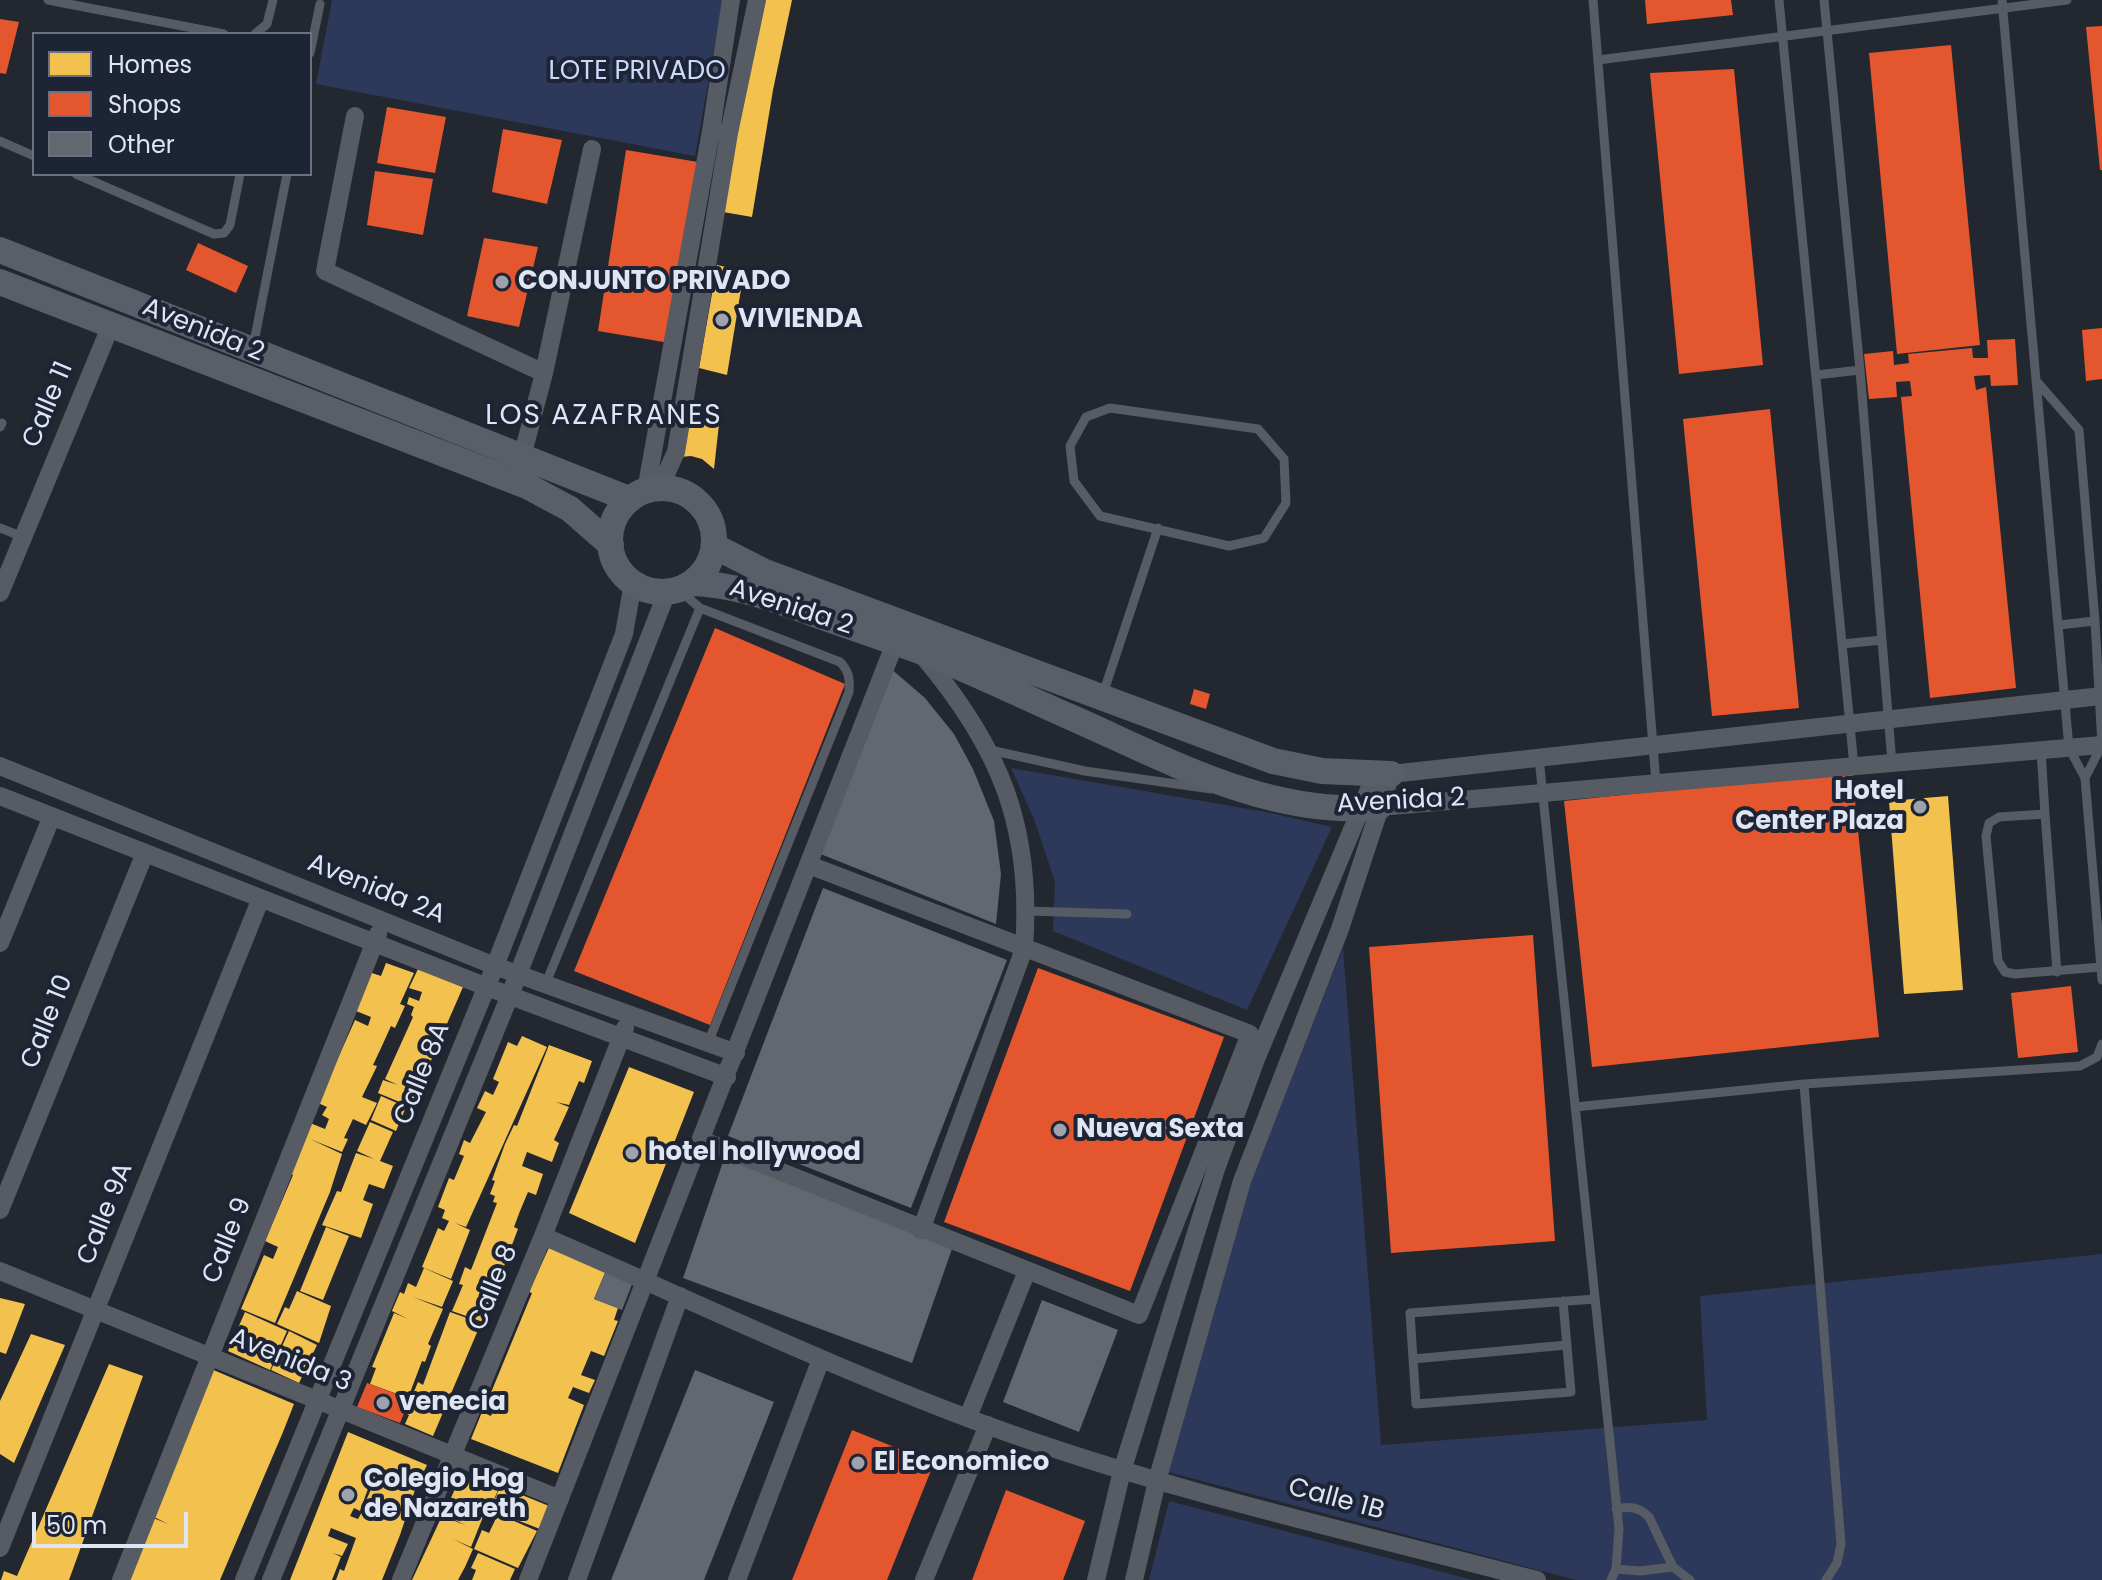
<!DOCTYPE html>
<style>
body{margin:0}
#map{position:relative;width:2102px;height:1580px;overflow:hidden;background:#232730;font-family:Poppins,sans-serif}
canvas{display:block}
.legend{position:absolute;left:32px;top:32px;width:280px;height:144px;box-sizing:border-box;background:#1d2436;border:2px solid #6b7181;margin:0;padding:10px 14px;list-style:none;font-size:24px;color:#dfe5f1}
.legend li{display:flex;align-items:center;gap:16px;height:40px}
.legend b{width:40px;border:2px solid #6b7181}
.scale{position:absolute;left:32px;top:1512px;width:156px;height:36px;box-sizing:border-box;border:4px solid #dfe5f1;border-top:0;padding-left:10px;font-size:24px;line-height:28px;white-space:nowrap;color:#dfe5f1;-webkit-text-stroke:6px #1d2436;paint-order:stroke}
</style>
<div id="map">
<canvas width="2102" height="1580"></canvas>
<ul class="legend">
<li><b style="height:22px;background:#f2c14e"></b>Homes</li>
<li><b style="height:22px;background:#e4572e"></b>Shops</li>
<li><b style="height:22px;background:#636770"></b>Other</li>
</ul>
<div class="scale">50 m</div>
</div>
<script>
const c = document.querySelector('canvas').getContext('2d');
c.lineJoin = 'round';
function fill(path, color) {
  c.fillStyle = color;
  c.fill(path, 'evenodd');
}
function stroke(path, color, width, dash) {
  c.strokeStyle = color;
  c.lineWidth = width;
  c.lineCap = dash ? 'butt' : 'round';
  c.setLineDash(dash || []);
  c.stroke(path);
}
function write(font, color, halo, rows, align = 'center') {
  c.font = font + ' Poppins,sans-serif';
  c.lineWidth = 8;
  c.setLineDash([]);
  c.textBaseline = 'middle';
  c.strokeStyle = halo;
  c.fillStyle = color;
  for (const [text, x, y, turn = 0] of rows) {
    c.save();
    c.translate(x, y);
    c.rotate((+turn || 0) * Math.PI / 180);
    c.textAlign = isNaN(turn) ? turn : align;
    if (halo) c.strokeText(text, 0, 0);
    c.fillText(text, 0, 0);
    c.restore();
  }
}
const green = new Path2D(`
 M332 0H723L695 156 316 84Z
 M1011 768 1266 812 1332 827 1247 1010 1053 931 1055 882 1034 819Z
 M1343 948 1381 1445 1707 1420 1700 1296 2102 1254V1580H1576L1168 1472 1230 1233Z
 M1169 1501 1473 1580H1149Z`);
const homes = new Path2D(`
 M762 0H792L773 90 752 217 723 212Z
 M717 265 744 271 727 375 699 368Z
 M687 420 719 424 714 469 702 459 691 456 680 457Z
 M1948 796 1963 990 1904 994 1889 801Z
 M386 963 414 973 400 1004 405 1006 395 1028 391 1026 381 1048 373 1065 377 1066 362 1097 377 1103 366 1125 353 1119 344 1138 348 1139 342 1152 310 1139 342 1154 330 1192 275 1323 241 1309 264 1255 273 1259 278 1247 265 1241 293 1175 287 1172 310 1123 325 1129 329 1119 322 1115 327 1107 318 1103 355 1020 368 1026 371 1017 356 1011 369 972 381 976Z
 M418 969 463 987 423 1079 426 1080 414 1108 378 1093 383 1080 398 1085 385 1079 413 1017 411 1015 414 1007 407 1004 409 997 419 1001 422 992 409 988Z
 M522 1036 547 1047 466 1227 455 1223 470 1230 451 1279 422 1267 438 1228 444 1231 449 1221 442 1218 445 1210 438 1207 449 1178 454 1180 464 1156 459 1154 464 1140 470 1143 486 1112 477 1108 485 1091 493 1095 499 1082 493 1079 508 1042 517 1046Z
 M549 1045 592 1061 584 1083 579 1081 569 1105 556 1102 569 1107 554 1140 559 1143 552 1162 527 1152 522 1166 543 1174 536 1195 528 1192 520 1211 514 1227 518 1229 483 1322 452 1311 463 1285 459 1284 465 1267 471 1270 497 1203 493 1202 495 1196 490 1194 495 1181 492 1180 505 1144 514 1125 517 1126Z
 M629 1067 694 1092 635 1243 569 1213Z
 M381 1096 406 1107 396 1131 371 1120Z
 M370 1122 393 1132 380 1161 393 1166 384 1189 369 1184 363 1200 373 1204 361 1238 322 1225 337 1191 341 1192 356 1153 374 1159 357 1151Z
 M326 1227 349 1236 323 1300 300 1291Z
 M551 1243 607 1268 594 1299 618 1308 614 1320 618 1321 604 1356 591 1351 581 1375 595 1380 589 1393 573 1387 568 1398 584 1405 558 1473 471 1439 482 1412 491 1416 495 1406 501 1409 505 1401 490 1395 532 1293 529 1292Z
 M424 1268 453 1281 442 1307 413 1297 443 1309 428 1344 431 1346 425 1362 422 1361 408 1398 370 1384 376 1368 372 1367 394 1313 408 1319 392 1311 400 1292 404 1294 408 1283 416 1287Z
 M297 1291 331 1306 319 1343 277 1324 285 1307 289 1309Z
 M0 1298 25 1304 6 1354 0 1352Z
 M245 1312 287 1331 270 1370 228 1351Z
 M450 1312 481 1323 433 1436 405 1424 409 1415 405 1413 418 1382 423 1385Z
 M289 1331 317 1345 299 1383 271 1370Z
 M31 1334 65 1345 14 1463 0 1454V1401Z
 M109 1364 143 1376 69 1580H1L4 1571 17 1576Z
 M211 1369 294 1404 283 1432 220 1580H126L151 1517 168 1524 152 1516Z
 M348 1432 427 1465 415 1490 400 1535 382 1580H336L340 1569 344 1571 356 1538 331 1528 328 1536 348 1544 342 1556 333 1553 341 1557 332 1580H290ZM369 1486 372 1487 365 1503 376 1507 373 1514 363 1510 358 1519 350 1516 354 1508 360 1511Z
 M461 1475 498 1490 488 1514 485 1512 471 1547 453 1539 473 1549 465 1567 458 1580H412L442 1516 465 1525 451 1518 458 1501 451 1498Z
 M500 1486 549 1506 540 1529 491 1510Z
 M498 1514 537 1531 518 1568 474 1549 482 1530 489 1533Z
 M478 1553 515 1569 510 1580H472L476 1570 471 1568Z`);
const shops = new Path2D(`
 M1645 0H1731L1733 15 1647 24Z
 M0 19 19 22 6 74 0 73Z
 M2102 26V170H2100L2086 27Z
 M1951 45 1980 345 1897 354 1869 53Z
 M1734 69 1763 365 1679 374 1650 73Z
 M387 107 446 117 435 173 377 163Z
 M503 129 562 140 547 204 492 192Z
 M626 150 698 162 664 342 598 331Z
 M375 171 433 179 423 235 367 225Z
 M484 238 538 247 519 327 467 316Z
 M198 243 248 266 236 293 186 270Z
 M2102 328V379L2086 381 2082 330Z
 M2015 339 2018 385 1991 386 1990 375 1974 376 1976 390 1986 387 2016 688 1930 698 1901 397 1912 396 1910 381 1896 382 1897 397 1869 399 1864 354 1893 351 1894 365 1909 363 1908 354 1972 348 1973 358H1988L1987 340Z
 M1770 409 1799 708 1712 716 1683 419Z
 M715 628 845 684 710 1025 574 971Z
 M1194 689 1210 694 1206 709 1190 704Z
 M1852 771 1879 1037 1592 1067 1564 801Z
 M1533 935 1555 1241 1391 1253 1369 947Z
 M1038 968 1224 1037 1130 1291 944 1222Z
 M2071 986 2078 1052 2018 1058 2011 993Z
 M367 1383 410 1399 400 1423 357 1407Z
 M852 1430 934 1463 887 1580H792Z
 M1006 1490 1085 1521 1063 1580H972Z`);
const building = new Path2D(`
 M889 667 925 698 954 734 973 769 994 821 1001 874 996 924 818 853Z
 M823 888 1007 960 911 1208 728 1136Z
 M725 1156 952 1249 912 1363 683 1278Z
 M607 1268 634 1279 622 1310 594 1299Z
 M1042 1300 1118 1330 1079 1432 1003 1402Z
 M695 1370 774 1402 704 1580H611Z`);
const lane = new Path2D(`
 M48 0 224 34
 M1593 0 1656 783
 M1779 0 1854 766
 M1824 0 1860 370 1892 763
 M2002 0 2069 748 2085 778 2102 980
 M255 34 267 24 273 0
 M310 53 320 4
 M1598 60 2067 0
 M0 141 34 156
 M76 174 214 234 224 233 230 225 240 174
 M253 347 287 174
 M1816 375 1860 370
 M2038 383 2079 430 2095 621 2102 745 2085 778
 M1110 408 1258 429 1284 459 1286 503 1264 538 1229 546 1100 516 1074 481 1070 446 1086 417Z
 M0 427 2 423
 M0 528 23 537
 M678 589 700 608
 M2059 625 2095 621
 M1842 644 1882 640
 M1103 694 1158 528
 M990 750 1085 771 1211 789
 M2041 750 2045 814 1999 817 1989 823 1986 836 1998 961 2005 972 2015 974 2101 967
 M1539 758 1619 1529 1616 1569 1611 1580
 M2045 814 2057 972
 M1027 911 1127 914
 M546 983 700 608 840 662C849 671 850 679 849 692L708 1043
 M1804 1084 1841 1544 1837 1563 1826 1580
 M1575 1107 1804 1084 2080 1066 2097 1057 2102 1044
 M1563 1301 1571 1392 1416 1404 1410 1313 1595 1299
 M1413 1359 1567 1345
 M1616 1509C1630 1506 1639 1507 1649 1517L1673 1567 1690 1580
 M1616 1569 1640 1571 1673 1567`);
const street = new Path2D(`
 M355 116 325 271 544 373
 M718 132 729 133 757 0
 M522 457 544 373 592 149
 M660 487 676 452 729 133
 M646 490 711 131 731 0
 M0 593 111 325
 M0 766 495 966 736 1053
 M0 796 487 987 727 1077
 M1379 807 2102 745
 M0 943 52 816
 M702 1140 1139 1315 1250 1034 809 865
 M0 1210 145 853
 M921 1230 1024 949C1033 827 1000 747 922 655
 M543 1236C691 1300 837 1370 989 1426 1167 1491 1354 1532 1537 1580
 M0 1271 560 1499
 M968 1417 1027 1271
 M0 1548 261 898
 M121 1580 378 934
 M244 1580 495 966 624 634 633 583
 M271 1580 510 995 667 592
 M401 1580 543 1236 625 1028
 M528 1580 895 643
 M577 1580 680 1296
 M737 1580 821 1359
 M924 1580 988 1425
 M1096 1580 1122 1471 1215 1172 1256 1059 1375 775
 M1134 1580 1157 1481 1242 1181 1340 929 1391 774 2102 696`);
const secondary = new Path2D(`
 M0 250 629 499
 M0 282 529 487 570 509 611 545
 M610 540a52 52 0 1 1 104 0a52 52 0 1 1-104 0Z
 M714 546 765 572 1273 761 1322 771 1391 774
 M691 583C741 584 785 604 831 620 860 630 889 640 917 650 968 669 1018 694 1068 716 1164 758 1269 818 1379 807`);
const markers = [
 [502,282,8,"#9da2ad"],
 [722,320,8,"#9da2ad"],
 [1920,807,8,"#9da2ad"],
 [1060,1130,8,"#9da2ad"],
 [632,1153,8,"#9da2ad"],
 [383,1403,8,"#9da2ad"],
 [858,1463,8,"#9da2ad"],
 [348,1495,8,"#9da2ad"]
];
const parkNames = [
 ["LOTE PRIVADO",637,72]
];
const poiNames = [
 ["CONJUNTO PRIVADO",518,282],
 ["VIVIENDA",738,320],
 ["Hotel",1904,792,"right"],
 ["Center Plaza",1904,822,"right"],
 ["Nueva Sexta",1076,1130],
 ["hotel hollywood",648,1153],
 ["venecia",399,1403],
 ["El Economico",874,1463],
 ["Colegio Hog",364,1480],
 ["de Nazareth",364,1510]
];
const streetNames = [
 ["Avenida 2",203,331,22],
 ["Calle 11",49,405,-67],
 ["Avenida 2",791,608,18],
 ["Avenida 2",1401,802,-3],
 ["Avenida 2A",376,890,22],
 ["Calle 10",48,1022,-68],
 ["Calle 8A",423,1074,-68],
 ["Calle 9A",106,1214,-68],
 ["Calle 9",228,1241,-68],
 ["Calle 8",494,1288,-68],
 ["Avenida 3",290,1361,22],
 ["Calle 1B",1336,1500,15]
];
const neighbourhoodNames = [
 ["LOS AZAFRANES",604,417]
];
fill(green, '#2d395b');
fill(homes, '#f2c14e');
fill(shops, '#e4572e');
fill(building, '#636770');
stroke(lane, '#575b63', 9);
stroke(street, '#575b63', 18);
stroke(secondary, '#5a5e68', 26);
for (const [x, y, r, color] of markers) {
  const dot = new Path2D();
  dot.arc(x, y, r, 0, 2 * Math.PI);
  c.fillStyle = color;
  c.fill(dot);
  stroke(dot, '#1d2436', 3);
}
write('26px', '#ccdafa', '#1d2436', parkNames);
write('bold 26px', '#dfe5f1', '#1d2436', poiNames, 'left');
write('26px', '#dfe5f1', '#1d2436', streetNames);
c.letterSpacing = '2px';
write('28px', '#dfe5f1', '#1d2436', neighbourhoodNames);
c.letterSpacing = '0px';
</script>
